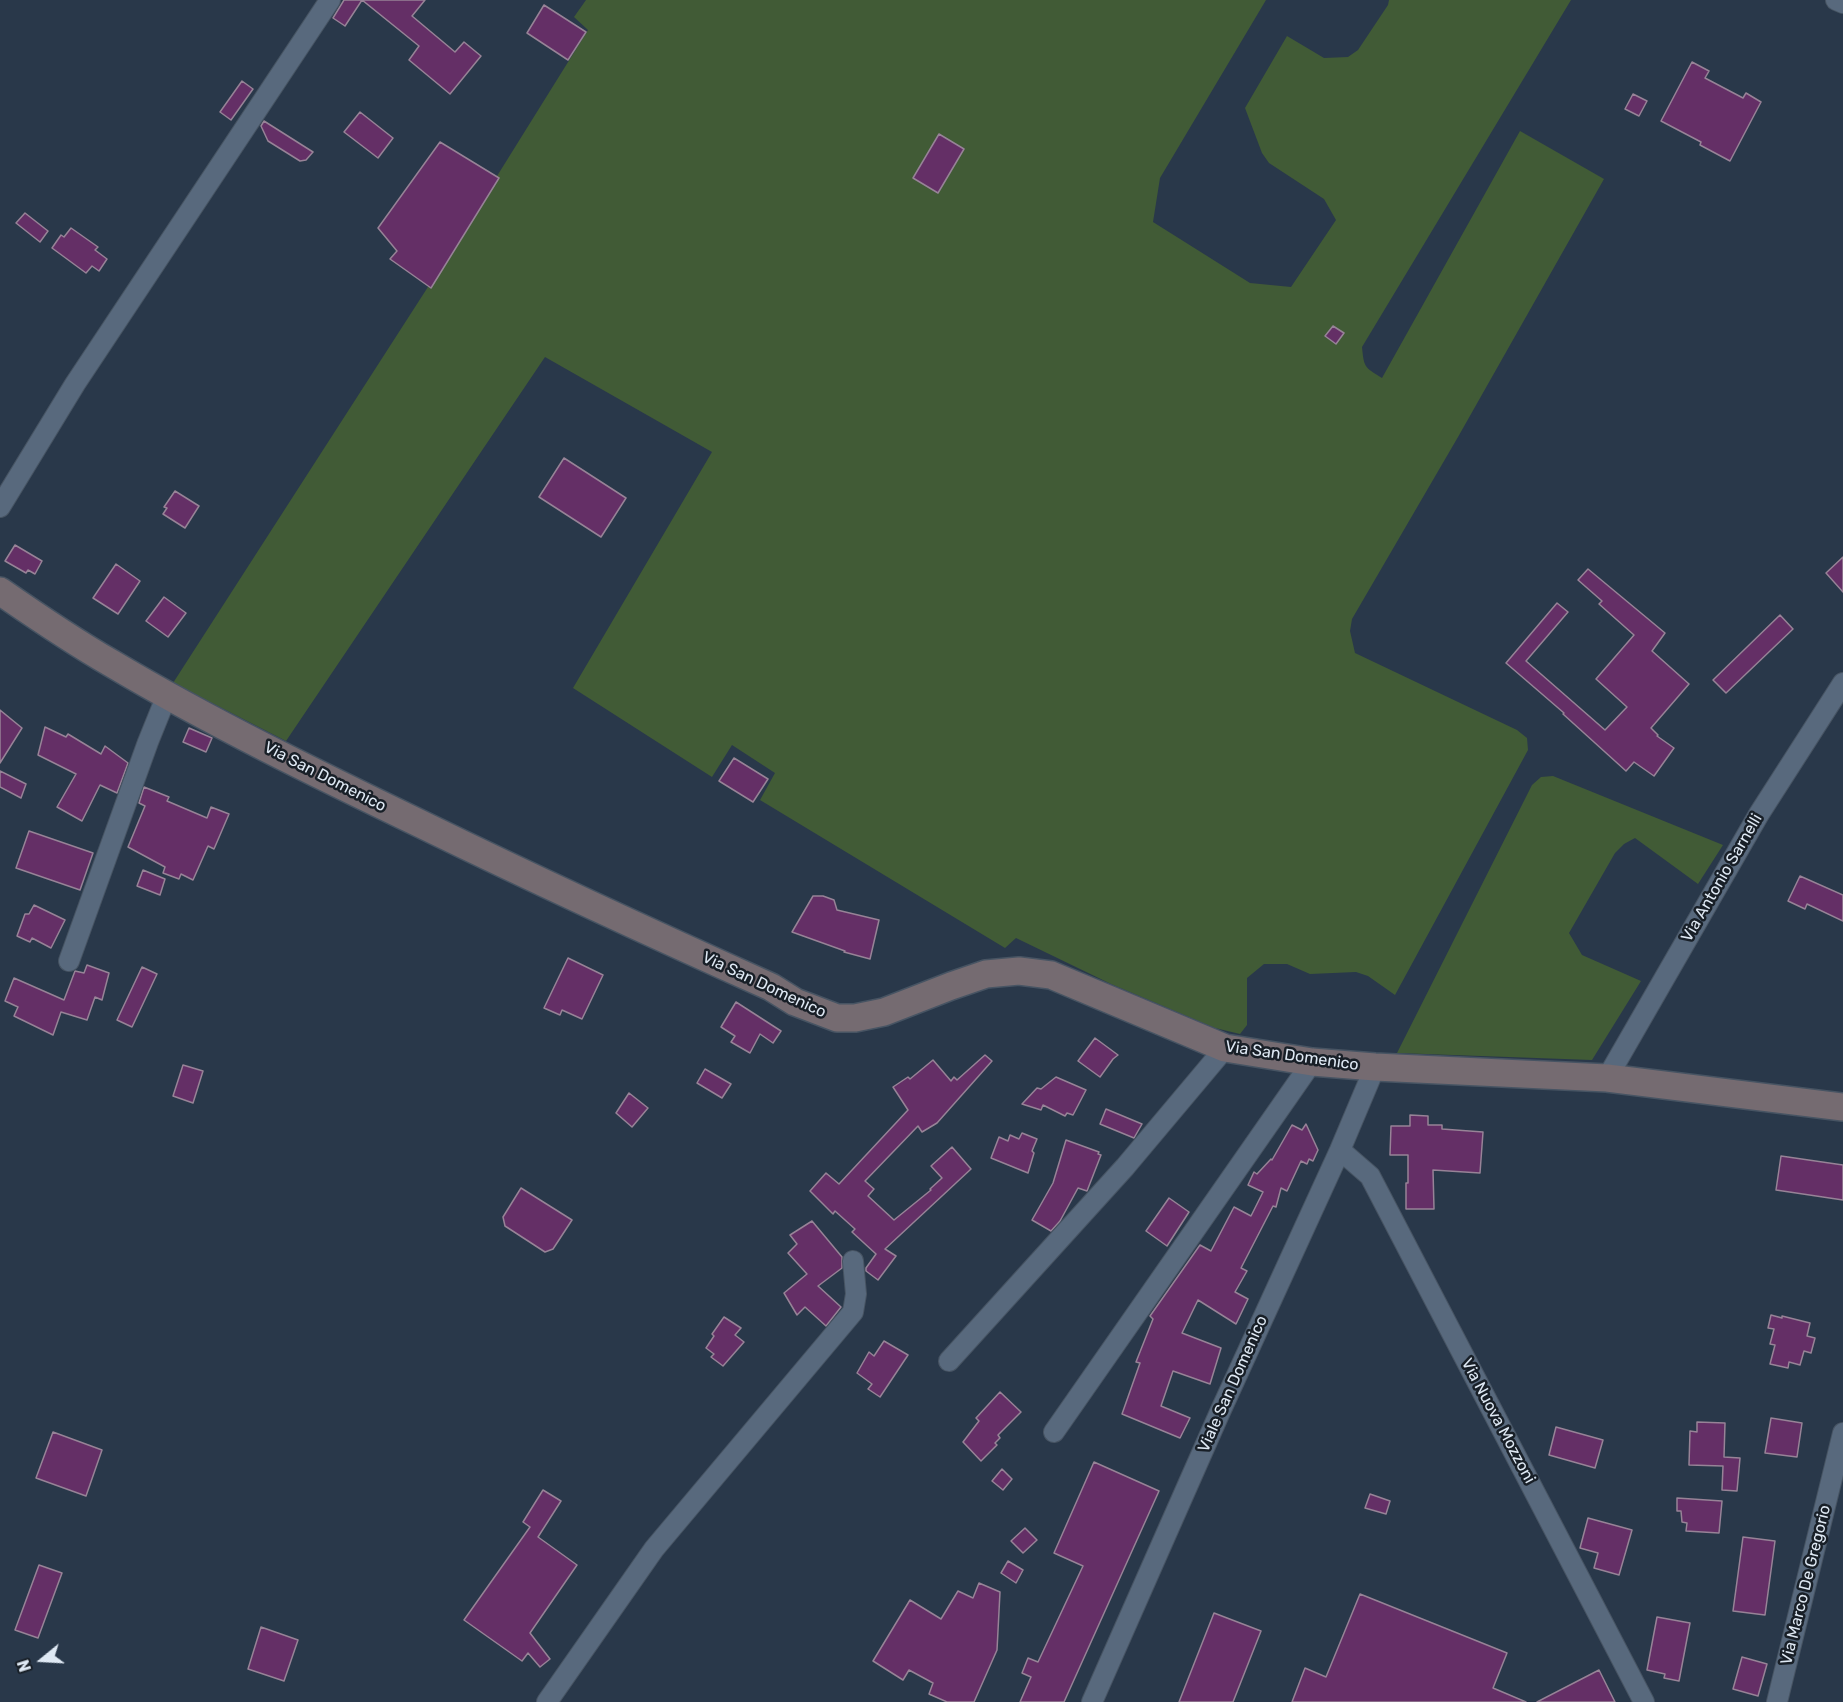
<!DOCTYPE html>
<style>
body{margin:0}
#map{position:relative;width:1843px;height:1702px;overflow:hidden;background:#29384a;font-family:Rubik,sans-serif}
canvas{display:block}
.north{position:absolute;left:12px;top:1630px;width:60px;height:60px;-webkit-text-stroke:4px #181f27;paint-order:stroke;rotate:252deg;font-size:16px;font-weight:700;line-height:24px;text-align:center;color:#dfe9f4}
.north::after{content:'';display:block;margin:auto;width:21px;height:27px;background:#dfe9f4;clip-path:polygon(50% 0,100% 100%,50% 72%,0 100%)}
</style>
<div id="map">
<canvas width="1843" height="1702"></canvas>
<div class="north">N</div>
</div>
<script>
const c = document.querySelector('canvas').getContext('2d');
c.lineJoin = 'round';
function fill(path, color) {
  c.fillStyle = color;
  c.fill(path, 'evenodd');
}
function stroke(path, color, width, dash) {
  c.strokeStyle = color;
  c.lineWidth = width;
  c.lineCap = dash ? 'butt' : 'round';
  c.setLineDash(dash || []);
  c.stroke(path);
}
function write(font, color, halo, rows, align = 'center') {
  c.font = font + ' Rubik,sans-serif';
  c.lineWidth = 5;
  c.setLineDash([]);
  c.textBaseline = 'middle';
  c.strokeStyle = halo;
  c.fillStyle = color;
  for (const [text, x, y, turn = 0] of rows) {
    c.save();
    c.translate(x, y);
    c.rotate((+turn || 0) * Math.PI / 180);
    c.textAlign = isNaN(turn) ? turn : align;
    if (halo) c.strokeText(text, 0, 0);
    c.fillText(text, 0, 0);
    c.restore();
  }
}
const green = new Path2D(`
 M586 0H1266L1160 178 1153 222 1250 283 1291 287 1336 220 1324 199 1269 163 1262 153 1245 108 1287 36 1324 58 1348 57 1358 50 1388 5 1389 0H1571L1362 347C1364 367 1364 367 1382 378L1520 131 1604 179 1458 437 1352 619 1350 631 1355 653 1517 730 1527 738 1528 750 1395 995 1368 976 1356 972 1310 974 1287 964H1264L1247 978V1025L1240 1034 1215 1028 1111 984 1016 938 1005 948 760 800 775 773 732 745 712 777 573 688 712 452 545 357 286 741 173 683 426 290 588 30 574 17Z
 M1553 776 1723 845 1698 884 1635 838 1624 844 1615 853 1569 933 1582 955 1641 981 1592 1060 1397 1053 1532 785 1541 777Z`);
const building = new Path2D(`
 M344 0H362L345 26 333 18Z
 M362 0H425L412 16 455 52 464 42 481 56 450 94 409 60 419 46Z
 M544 5 586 32 568 60 527 33Z
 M1692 62 1709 71 1705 78 1743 98 1746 93 1761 102 1730 161 1700 145 1701 142 1661 121Z
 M242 81 253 89 231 120 220 112Z
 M1633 94 1647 101 1639 116 1625 109Z
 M360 112 393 138 378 158 344 132Z
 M264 121 313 152 306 160 300 161 268 141 261 126Z
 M939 134 964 149 938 193 913 178Z
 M440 142 499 178 431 288 390 259 397 251 378 228Z
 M25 213 48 231 40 242 16 223Z
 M71 228 98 247 95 250 107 259 99 271 92 266 86 273 52 248 61 235 64 237Z
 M1333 326 1344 333 1336 344 1325 336Z
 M564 458 626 498 601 537 539 497Z
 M175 491 199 506 185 528 163 514 167 508 164 507Z
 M15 545 42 561 35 574 28 570 26 573 5 561Z
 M1843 557V592L1826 573Z
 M116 564 140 581 118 614 93 598Z
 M1588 569 1665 633 1652 651 1689 684 1651 728 1658 735 1657 736 1674 748 1654 776 1634 762 1626 771 1563 714 1564 713 1506 663 1557 603 1568 612 1526 661 1605 730 1627 707 1596 679 1634 635 1599 604 1602 601 1578 580Z
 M164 597 186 613 168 637 146 621Z
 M1780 615 1793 629 1726 693 1713 680Z
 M0 710 22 728 0 763Z
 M45 727 66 737 68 734 101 754 105 746 128 763 117 793 100 785 82 821 57 807 76 774 38 755Z
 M189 728 212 738 206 752 183 742Z
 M734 758 768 779 753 802 719 781Z
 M0 771 26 784 21 798 0 787Z
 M144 787 169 797 167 801 207 818 211 807 229 814 214 849 208 846 193 880 181 874 179 879 163 873 165 867 128 847 145 806 139 803Z
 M29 831 93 853 80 890 16 868Z
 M143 870 165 879 160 895 137 886Z
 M1800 876 1843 895V921L1807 904 1805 909 1788 901Z
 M813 896H823L834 900 837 910 879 920 870 959 844 952 845 951 792 932Z
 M34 905 65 920 51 948 32 938 30 942 17 936 25 914H29Z
 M568 958 603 975 582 1019 562 1010 560 1015 544 1008Z
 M87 965 109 973 102 1000 95 997 87 1020 61 1012 53 1035 14 1016 18 1007 5 1001 14 978 64 1000 75 971 84 973Z
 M142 967 157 974 132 1027 117 1020Z
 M736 1002 781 1031 773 1043 760 1034 750 1053 731 1042 735 1036 721 1027Z
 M1095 1038 1118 1055 1113 1059 1100 1077 1078 1061Z
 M985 1055 992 1061 937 1123 922 1132 918 1126 865 1181 874 1189 868 1196 894 1220 931 1190 930 1189 942 1178 931 1166 952 1147 971 1169 885 1249 896 1256 878 1280 866 1271V1268L876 1254 852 1232 855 1229 835 1211 833 1214 810 1191 826 1173 839 1184 908 1110 893 1087 908 1077 910 1079 933 1060 951 1081 954 1077 957 1080Z
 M183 1065 203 1071 193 1103 173 1096Z
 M705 1069 731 1084 722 1098 697 1083Z
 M1056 1077 1086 1090 1073 1115 1067 1113 1065 1116 1043 1105 1041 1110 1022 1104 1037 1088 1041 1089Z
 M629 1093 648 1108 632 1127 616 1113Z
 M1106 1109 1142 1124 1134 1138 1100 1124Z
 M1410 1115 1428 1116V1125H1442V1129L1483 1132 1480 1173 1433 1170 1434 1209H1406V1183H1408V1155H1390L1391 1126H1410Z
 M1306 1124 1318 1150 1313 1161 1309 1159 1307 1164 1301 1161 1287 1191 1281 1188 1276 1207 1273 1206 1241 1268 1247 1271 1235 1292 1248 1299 1236 1324 1198 1300 1182 1333 1221 1348 1210 1384 1173 1371 1161 1406 1190 1418 1180 1438 1122 1414 1140 1363 1136 1362 1153 1319 1150 1316 1200 1245 1211 1251 1234 1207 1251 1216 1263 1192 1248 1185 1254 1172 1257 1174 1271 1159 1272 1160 1292 1125 1302 1130Z
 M1022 1133 1037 1139 1032 1151 1034 1153 1028 1173 991 1158 999 1137 1008 1141 1010 1135 1019 1139Z
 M1066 1140 1099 1152 1098 1154 1101 1155 1087 1191 1078 1188 1060 1221 1051 1231 1032 1220 1053 1183Z
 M1781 1156 1843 1165V1200L1776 1190Z
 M521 1188 572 1220 553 1249 545 1252 505 1226 503 1217Z
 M1169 1198 1189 1212 1167 1246 1146 1231Z
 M812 1221 842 1257V1268L818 1286 841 1307 826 1326 805 1307 797 1315 784 1293 807 1274 788 1253 797 1244 790 1235Z
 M1771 1315 1782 1318V1316L1810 1323 1807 1336 1815 1338 1811 1353 1804 1351 1800 1365 1789 1362 1788 1368 1770 1364 1775 1345 1770 1344 1774 1329 1768 1328Z
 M724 1317 741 1328 735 1335 744 1342 723 1366 711 1357 714 1354 706 1348 714 1336 712 1334Z
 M884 1341 908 1355 880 1397 868 1389 872 1384 857 1373 869 1352 874 1356Z
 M1000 1392 1021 1412 998 1435 1000 1438 995 1443 997 1445 981 1461 963 1442 979 1421 976 1418Z
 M1771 1418 1802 1423 1797 1457 1765 1453Z
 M1697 1422 1725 1423 1724 1457 1740 1458 1737 1491 1722 1490 1723 1466 1689 1465 1690 1431 1697 1432Z
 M1556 1427 1603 1440 1595 1468 1549 1455Z
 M53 1432 102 1450 86 1496 36 1478Z
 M1094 1462 1159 1491 1064 1702H1020L1031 1677 1022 1673 1028 1658 1038 1662 1083 1566 1054 1553Z
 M1002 1469 1012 1479 1003 1490 992 1481Z
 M543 1490 561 1501 538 1537 577 1565 530 1633 550 1659 540 1667 528 1653 522 1661 464 1620 530 1527 523 1522Z
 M1370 1494 1390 1501 1386 1514 1365 1508Z
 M1677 1498 1722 1501 1719 1533 1686 1531 1687 1523 1682 1522 1681 1511H1677Z
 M1588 1518 1632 1530 1619 1575 1594 1568 1598 1553 1580 1548Z
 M1025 1528 1037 1540 1023 1553 1011 1541Z
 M1743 1537 1775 1541 1765 1615 1733 1611Z
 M1008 1561 1023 1570 1016 1583 1001 1573Z
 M39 1565 62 1573 38 1638 15 1630Z
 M979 1583 1000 1592 997 1650 974 1702H947L929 1694 933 1683 909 1670 903 1680 873 1661 910 1600 941 1619 958 1591 973 1598Z
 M1360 1594 1507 1653 1493 1688 1526 1702H1292L1305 1668 1326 1677Z
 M1214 1613 1261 1631 1233 1702H1179Z
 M1657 1617 1690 1623 1679 1681 1664 1678 1665 1674 1647 1670Z
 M261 1627 298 1640 284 1681 248 1669Z
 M1742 1657 1767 1664 1758 1696 1733 1689Z
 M1599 1670 1615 1702H1537Z`);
const street = new Path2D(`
 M1836 0 1843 3
 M0 507 75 384 330 0
 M69 961 148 742 167 695
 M1607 1078 1759 814 1843 683
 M1340 1150 1370 1176 1644 1702
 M949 1361 1125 1167 1225 1048
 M1054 1432 1312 1062
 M547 1702 654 1549 853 1312 856 1294 853 1261
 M1092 1702 1220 1412 1340 1150 1375 1067
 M1777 1702 1843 1433`);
const secondary = new Path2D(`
 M0 591C36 616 73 641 111 663 212 723 319 775 425 826 540 882 655 935 771 987L795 1002 837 1018H855L884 1012 951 986 986 974 1019 971 1051 975 1225 1048 1312 1062 1375 1067 1607 1078 1843 1107`);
const streetNames = [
 ["Via San Domenico",325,777,27],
 ["Via Antonio Sarnelli",1722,878,-60],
 ["Via San Domenico",764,985,25],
 ["Via San Domenico",1292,1056,8],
 ["Viale San Domenico",1233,1384,-66],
 ["Via Nuova Mozzoni",1498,1421,62],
 ["Via Marco De Gregorio",1806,1585,-76]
];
fill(green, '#415b36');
fill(building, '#642f66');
stroke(building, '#978397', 1.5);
stroke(street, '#475463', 22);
stroke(secondary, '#475463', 30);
stroke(street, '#58697d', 20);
stroke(secondary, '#756b71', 27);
write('16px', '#dfe9f4', '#181f27', streetNames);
</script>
